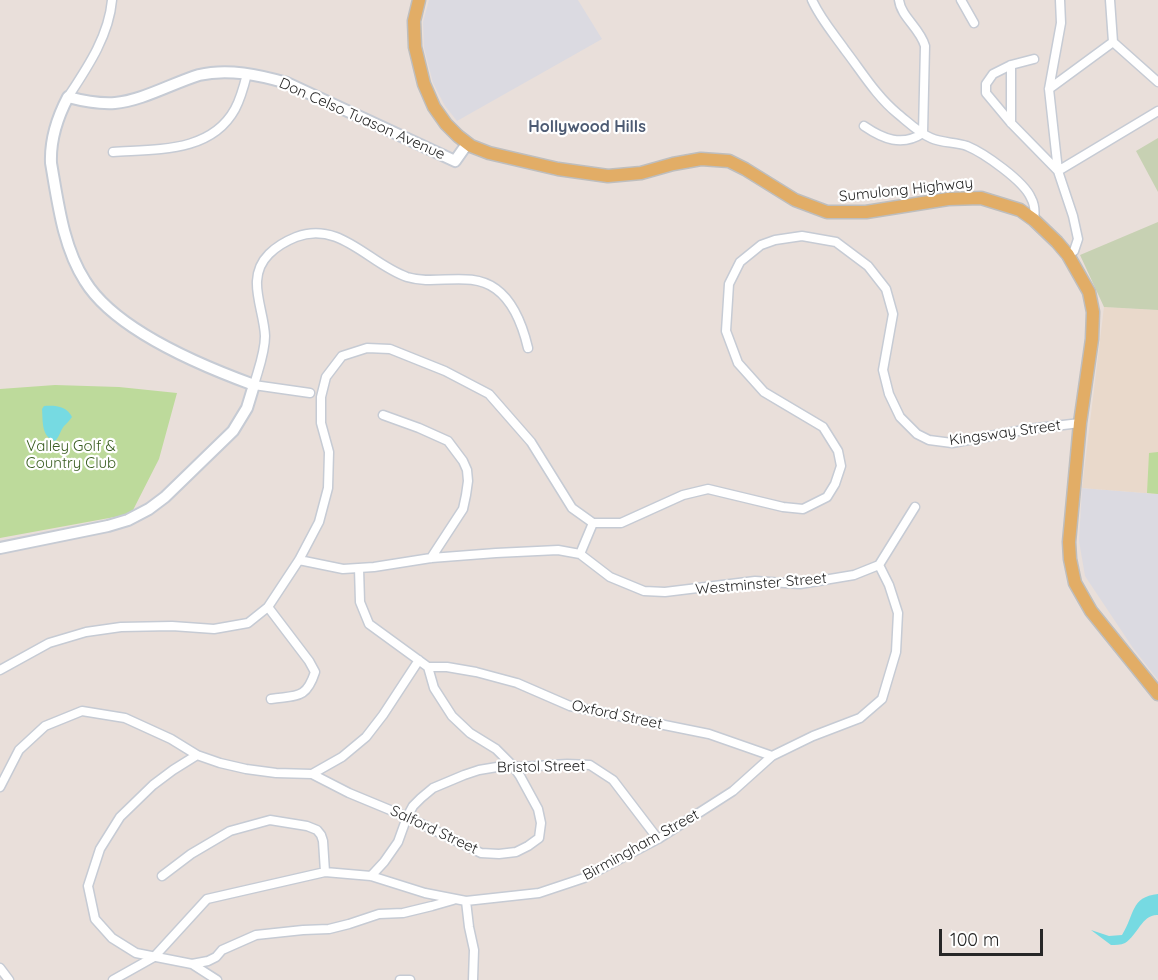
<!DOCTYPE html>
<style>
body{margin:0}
#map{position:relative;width:1158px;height:980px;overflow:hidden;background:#e9dfda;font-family:Quicksand,sans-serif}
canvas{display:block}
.scale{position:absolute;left:939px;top:929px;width:104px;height:27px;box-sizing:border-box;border:3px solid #272727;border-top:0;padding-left:8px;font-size:18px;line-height:21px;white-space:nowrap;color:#272727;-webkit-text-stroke:4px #fff;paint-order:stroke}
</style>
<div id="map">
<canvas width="1158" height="980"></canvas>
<div class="scale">100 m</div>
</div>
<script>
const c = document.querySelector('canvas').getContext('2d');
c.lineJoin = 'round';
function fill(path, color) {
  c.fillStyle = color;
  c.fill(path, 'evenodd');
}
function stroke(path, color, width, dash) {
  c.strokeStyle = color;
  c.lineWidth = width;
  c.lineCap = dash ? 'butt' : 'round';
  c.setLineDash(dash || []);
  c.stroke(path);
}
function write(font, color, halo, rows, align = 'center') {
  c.font = font + ' Quicksand,sans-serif';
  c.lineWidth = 4.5;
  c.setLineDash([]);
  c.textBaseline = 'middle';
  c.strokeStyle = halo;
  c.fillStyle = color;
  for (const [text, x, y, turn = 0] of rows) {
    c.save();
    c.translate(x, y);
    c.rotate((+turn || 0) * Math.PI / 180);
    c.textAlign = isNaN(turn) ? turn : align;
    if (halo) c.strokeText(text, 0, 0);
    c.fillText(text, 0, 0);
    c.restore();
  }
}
const industrial = new Path2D(`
 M429 0H578L602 39 457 121 445 106 433 83 424 48 423 22Z
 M1082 488 1158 494V680L1133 648 1085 576 1079 541Z`);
const education = new Path2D(`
 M1104 307 1158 310V494L1082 488Z`);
const green = new Path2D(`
 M55 385 119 387 177 393 159 459 131 514 0 538V389Z
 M1158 452V494L1147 493 1149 453Z`);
const cemetery = new Path2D(`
 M1158 138V192L1136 151Z
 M1158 222V310L1104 307 1080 255Z`);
const water = new Path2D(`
 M44 406C55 405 67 406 72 417 69 421 67 423 64 426 60 431 60 436 55 441 41 437 43 421 42 409Z
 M1158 894V915C1142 914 1138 935 1125 943 1121 945 1115 945 1111 945L1091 930 1109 936 1122 935C1135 915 1130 897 1158 894Z`);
const street = new Path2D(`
 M812 0C820 18 833 33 845 50 862 72 876 96 898 114 908 122 919 133 931 138 942 143 955 142 967 146 984 153 1024 181 1031 198 1035 205 1035 213 1034 220
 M899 0C901 17 920 28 925 46L923 133
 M961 0 974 23
 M1060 0 1061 23 1049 89 1058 171 1073 216 1078 239 1074 251 1068 255
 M1113 42 1158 82
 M1034 59 1011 65 993 74 986 84V93L1011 123 1058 171 1158 111
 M1011 65V123
 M1049 89 1113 42 1110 0
 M68 97C87 68 109 36 112 0
 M864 126C883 139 902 147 923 133
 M113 152C156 149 211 153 235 109 241 98 244 86 247 74
 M310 393 254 385C258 370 265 353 265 336 264 308 245 278 269 254 276 247 286 241 296 237 340 220 369 264 407 277 436 286 470 270 496 289 514 302 523 327 528 348
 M383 415 419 428 448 441 463 461 467 470 468 481 466 495 463 509 431 558
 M580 554 593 523
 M299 560 343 569 374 567 431 558 496 553 558 550 580 554 610 577 644 591 665 592 755 581 800 584 854 575 879 565 915 507
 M268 607 309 661 315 672C306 700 296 695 271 699
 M428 667H447L476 672 517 683 570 706 709 734 772 756
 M0 670 49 643 86 632 121 627 172 626 214 629 248 623 268 607 299 560 319 522 328 488 329 452 321 423V397L326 377 342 356 367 348 390 349 445 371 489 394 531 442 572 508 593 523H621L683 495 708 489 783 507 803 509 827 497 835 484 841 466 838 451 823 427 764 392 738 363 726 331 729 284 740 262 761 245 775 240 802 236 836 242 868 266 886 289 893 314 883 370 889 394 900 417 917 434 929 440 952 443 1029 429 1080 423
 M197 755 173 770 153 785 120 817 100 849 88 886 95 919 112 938 136 953 192 964 217 980
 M312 774 349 793 407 817 481 853 499 854 516 852 528 846 539 838 541 823 538 809 520 776 513 766 496 749 470 733 452 716 434 688 428 667 369 624 360 602 359 568
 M0 787 19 750 45 726 82 711 125 718 171 739 197 755 220 763 246 769 276 773 312 774 342 757 366 737 383 715 419 660
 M162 876 191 854 230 831 270 820 307 826 317 830 321 835 323 841 325 872
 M371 876 384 862 398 842 407 817 413 806 421 798 433 788 464 775 479 770 503 766 521 767 567 764 590 765 613 780 658 839
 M466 901 469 927 474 950 473 980
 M192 964 208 961 216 957 222 950 256 935 303 930 329 929 349 924 379 914 403 913 432 906 453 900
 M0 968 9 980
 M113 980 154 957 207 899 325 872 371 876 425 893 466 901 539 893 584 878 658 839 733 791 772 756 813 736 860 718 882 699 896 652 898 613 889 585 879 565
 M400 980H410`);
const secondary = new Path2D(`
 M0 548 108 526 128 520 149 509 165 497 233 431 247 408 254 385C202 366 115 330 85 281 63 247 58 203 51 163 50 139 57 118 68 97 83 101 99 104 115 103 141 101 173 83 199 75 228 68 259 75 287 83L455 161 467 144`);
const primary = new Path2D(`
 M419 0 414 21 415 47 424 84 434 107 446 124 458 136 471 146 489 153 558 169 608 176 641 173 673 164 701 159 729 161 745 169 795 200 827 212H866L948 199 981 198 1020 210 1034 220 1057 242 1068 255 1089 292 1093 312 1092 339 1080 423 1069 542 1070 559 1075 583 1091 611 1158 694`);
const streetNames = [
 ["Don Celso Tuason Avenue",362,119,24],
 ["Sumulong Highway",906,190,-6],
 ["Kingsway Street",1005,433,-8],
 ["Westminster Street",761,584,-5],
 ["Oxford Street",617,715,12],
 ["Bristol Street",541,767,-1],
 ["Salford Street",434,830,25],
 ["Birmingham Street",641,845,-29]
];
const parkNames = [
 ["Valley Golf &",71,446],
 ["Country Club",71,463]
];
const neighbourhoodNames = [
 ["Hollywood Hills",587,127]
];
fill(industrial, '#dbdae1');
fill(education, '#e9d9cb');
fill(green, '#bdda9b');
fill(cemetery, '#c7d1b3');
fill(water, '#76dae2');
stroke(street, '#c6cbd4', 11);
stroke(secondary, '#c6cbd4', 14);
stroke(primary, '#bebebe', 15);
stroke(street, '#fff', 8);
stroke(secondary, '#fff', 10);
stroke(primary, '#e2ad66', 12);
write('15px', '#272727', '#fff', streetNames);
write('15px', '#385c20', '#fff', parkNames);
write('bold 16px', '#4d5b73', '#fff', neighbourhoodNames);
</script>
